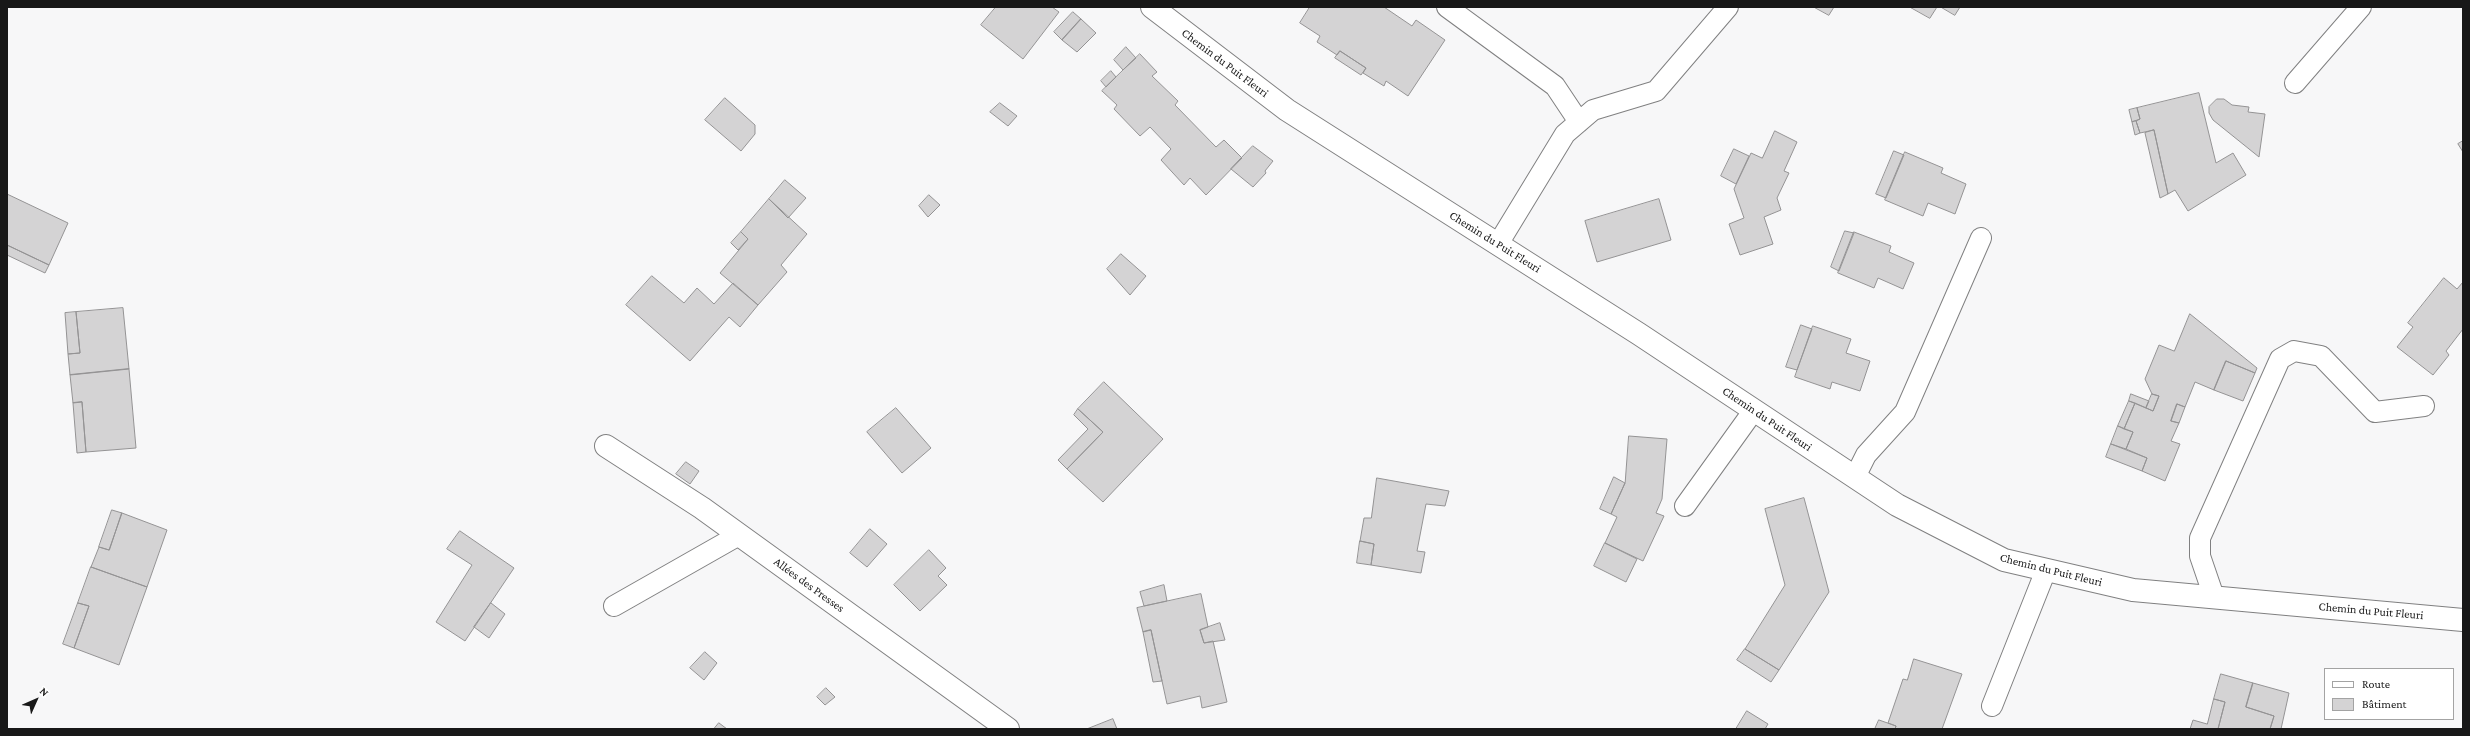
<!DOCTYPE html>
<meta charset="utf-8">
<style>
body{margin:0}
#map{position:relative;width:2470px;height:736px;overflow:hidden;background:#f7f7f8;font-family:"Crimson Pro",serif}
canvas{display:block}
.frame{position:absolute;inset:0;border:8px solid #181818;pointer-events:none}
.legend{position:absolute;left:2324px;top:668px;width:130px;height:52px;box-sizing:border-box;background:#fff;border:1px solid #a3a3a3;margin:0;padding:5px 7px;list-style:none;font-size:12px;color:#181818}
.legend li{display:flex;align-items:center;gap:8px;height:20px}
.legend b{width:20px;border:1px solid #a3a3a3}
.north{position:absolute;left:16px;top:680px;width:40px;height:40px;-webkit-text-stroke:3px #fff;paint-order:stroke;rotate:45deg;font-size:11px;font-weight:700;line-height:16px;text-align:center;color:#181818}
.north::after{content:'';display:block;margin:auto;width:14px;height:18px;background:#181818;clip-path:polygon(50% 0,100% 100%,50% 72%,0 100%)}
</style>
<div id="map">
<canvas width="2470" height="736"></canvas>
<div class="frame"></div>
<ul class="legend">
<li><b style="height:5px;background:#fff"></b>Route</li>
<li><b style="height:11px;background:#d4d3d4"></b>Bâtiment</li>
</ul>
<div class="north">N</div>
</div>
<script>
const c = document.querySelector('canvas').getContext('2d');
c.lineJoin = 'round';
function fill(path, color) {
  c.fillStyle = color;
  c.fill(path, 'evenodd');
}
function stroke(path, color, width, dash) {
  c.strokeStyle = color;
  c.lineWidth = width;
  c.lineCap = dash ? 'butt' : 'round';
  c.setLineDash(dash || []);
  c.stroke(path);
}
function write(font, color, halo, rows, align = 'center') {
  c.font = font + ' "Crimson Pro",serif';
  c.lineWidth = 3;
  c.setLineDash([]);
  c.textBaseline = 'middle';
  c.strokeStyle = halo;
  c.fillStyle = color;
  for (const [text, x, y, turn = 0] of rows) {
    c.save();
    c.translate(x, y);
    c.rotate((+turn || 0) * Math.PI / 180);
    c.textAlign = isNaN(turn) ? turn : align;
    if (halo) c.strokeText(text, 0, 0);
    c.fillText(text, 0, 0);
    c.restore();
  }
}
const building = new Path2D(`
 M996 7H1052L1059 12 1023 59 981 25Z
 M1310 7H1384L1412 26 1416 20 1445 40 1408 96 1386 81 1384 86 1363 73 1366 68 1340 51 1337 55 1317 42 1320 36 1300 23Z
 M1814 7H1834L1829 15Z
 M1910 7H1937L1930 18Z
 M1941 7H1960L1955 15Z
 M1073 12 1081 19 1062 40 1054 32Z
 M1081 19 1096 33 1077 52 1062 40Z
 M1126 47 1136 58 1123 70 1114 60Z
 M1340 51 1366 68 1361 75 1335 58Z
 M1140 54 1157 72 1152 76 1178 101 1175 105 1216 147 1224 140 1242 158 1206 195 1190 178 1184 185 1161 160 1171 149 1150 127 1140 136 1114 109 1117 105 1102 91Z
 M1111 71 1116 77 1106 87 1101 81Z
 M2199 93 2216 163 2233 153 2246 175 2188 211 2175 190 2168 194 2154 130 2140 133 2136 121 2140 119 2137 108Z
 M725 98 755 125V134L741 151 705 120Z
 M2217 99H2224L2232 105 2249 107 2248 112 2265 114 2259 157 2213 120 2209 113V107Z
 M1000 103 1017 116 1008 126 990 112Z
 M2137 108 2140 119 2132 122 2129 110Z
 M2136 121 2140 133 2135 135 2132 122Z
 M2154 130 2168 194 2160 198 2145 133Z
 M1775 131 1797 142 1784 171 1789 173 1777 198 1781 210 1764 217 1773 244 1740 255 1729 224 1744 218 1734 189 1751 153 1762 158Z
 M2463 141V152L2458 144Z
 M1253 146 1273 161 1265 171 1266 173 1253 187 1231 169Z
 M1734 149 1749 156 1736 184 1721 176Z
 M1894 151 1904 155 1886 198 1876 194Z
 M1905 152 1943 168 1941 173 1966 184 1955 214 1928 203 1923 216 1885 200Z
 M785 180 806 198 788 218 769 199Z
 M7 194 68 223 49 265 7 245Z
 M929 195 940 205 928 217 919 206Z
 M769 199 807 234 781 265 787 272 758 305 720 273 748 239 741 232Z
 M1659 199 1671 240 1597 262 1585 221Z
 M1845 231 1854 233 1839 271 1831 267Z
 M741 232 748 239 738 250 731 243Z
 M1854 232 1891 246 1889 252 1914 263 1903 289 1878 278 1874 288 1838 273Z
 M7 245 49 265 45 273 7 255Z
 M1121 254 1146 276 1130 295 1107 269Z
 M652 276 684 303 697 288 714 304 733 283 758 305 740 327 729 317 690 361 626 305Z
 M2444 278 2457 289 2463 282V329L2446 351 2449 355 2433 375 2397 347 2413 327 2408 323Z
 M123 308 129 369 70 375 68 354 80 353 76 312Z
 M76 312 80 353 68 354 65 313Z
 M2190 314 2257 368 2255 373 2226 361 2214 390 2195 382 2185 407 2177 404 2171 421 2179 423 2171 441 2180 444 2165 481 2142 471 2147 458 2126 449 2133 432 2124 429 2135 403 2153 411 2159 396 2152 394 2145 379 2159 345 2174 351Z
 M1801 325 1812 329 1797 370 1786 367Z
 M1813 326 1851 339 1846 353 1870 361 1860 391 1832 382 1830 389 1795 377Z
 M2226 361 2255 373 2243 401 2214 390Z
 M129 369 136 448 86 452 82 402 73 403 70 375Z
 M1104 382 1163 439 1103 502 1067 469 1103 432 1078 409Z
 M2131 394 2149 401 2146 408 2129 401Z
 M2152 394 2159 396 2153 411 2146 408Z
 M2129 401 2135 403 2124 429 2118 426Z
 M82 402 86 452 77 453 73 403Z
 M2177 404 2185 407 2179 423 2171 421Z
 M896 408 931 448 902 473 867 432Z
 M1078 409 1103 432 1067 469 1058 460 1088 429 1074 415Z
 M2118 426 2133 432 2126 449 2111 444Z
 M1629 436 1667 439 1662 499 1656 513 1664 516 1643 561 1605 543 1617 517 1611 514 1625 483Z
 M2111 444 2147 458 2142 471 2106 457Z
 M686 462 699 471 690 484 676 474Z
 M1614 477 1625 483 1611 514 1600 509Z
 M1377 478 1449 491 1445 506 1426 504 1417 551 1425 552 1421 573 1371 565 1374 544 1360 541 1364 518H1371Z
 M1804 498 1829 592 1779 670 1745 649 1785 585 1765 509Z
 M112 510 122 513 109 550 99 547Z
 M122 513 167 530 147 587 91 567 99 547 109 550Z
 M870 529 887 544 867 567 850 553Z
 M460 531 514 568 465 641 436 622 472 565 447 549Z
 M1360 541 1374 544 1371 565 1357 563Z
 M1605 543 1637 559 1626 582 1594 566Z
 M929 550 946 568 938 576 947 585 920 611 894 585Z
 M91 567 147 587 119 665 74 648 89 606 78 603Z
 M1164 585 1167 601 1144 606 1140 592Z
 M1201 594 1208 627 1200 630 1204 643 1213 641 1227 702 1202 708 1200 696 1167 704 1151 630 1143 632 1137 608Z
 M78 603 89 606 74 648 63 644Z
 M491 603 505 614 489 638 474 627Z
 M1220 623 1225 640 1204 643 1200 630Z
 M1151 630 1162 681 1153 682 1143 632Z
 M1745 649 1779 670 1771 682 1737 660Z
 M705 652 717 663 704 680 690 668Z
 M1914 659 1962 674 1942 729H1895L1896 726 1888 723 1903 679 1907 680Z
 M2221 674 2253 683 2246 707 2274 716 2270 729H2218L2225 702 2214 699Z
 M2253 683 2289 693 2281 729H2270L2274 716 2246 707Z
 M826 688 835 697 825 705 817 697Z
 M2214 699 2225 702 2218 729H2190L2193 720 2207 724Z
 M1747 711 1768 724 1765 729H1736Z
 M1113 719 1117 729H1087Z
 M1879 720 1896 726 1895 729H1875Z
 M719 723 727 729H714Z`);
const service = new Path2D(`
 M1447 7 1555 86 1579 122
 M2295 83 2361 7
 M1498 244 1565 134 1593 110 1656 91 1728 7
 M1855 477 1866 455 1905 412 1981 238
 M1685 506 1754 410
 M2214 597 2200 556V538L2280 359 2294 351 2321 356 2375 412 2424 406
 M614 606 739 535
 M1992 706 2046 570`);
const minor = new Path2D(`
 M1152 7 1287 110 1639 334 1897 505 2004 560 2133 590 2463 620
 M606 446 702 508 1008 729`);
const streetNames = [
 ["Chemin du Puit Fleuri",1225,63,37],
 ["Chemin du Puit Fleuri",1495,242,32],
 ["Chemin du Puit Fleuri",1767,419,34],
 ["Chemin du Puit Fleuri",2051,570,14],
 ["Allées des Presses",809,585,36],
 ["Chemin du Puit Fleuri",2371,611,5]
];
fill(building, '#d4d3d4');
stroke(building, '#949394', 1);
stroke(service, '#808081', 22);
stroke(minor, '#808081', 24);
stroke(service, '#fff', 20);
stroke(minor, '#fff', 22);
write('12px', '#181818', '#fff', streetNames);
</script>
